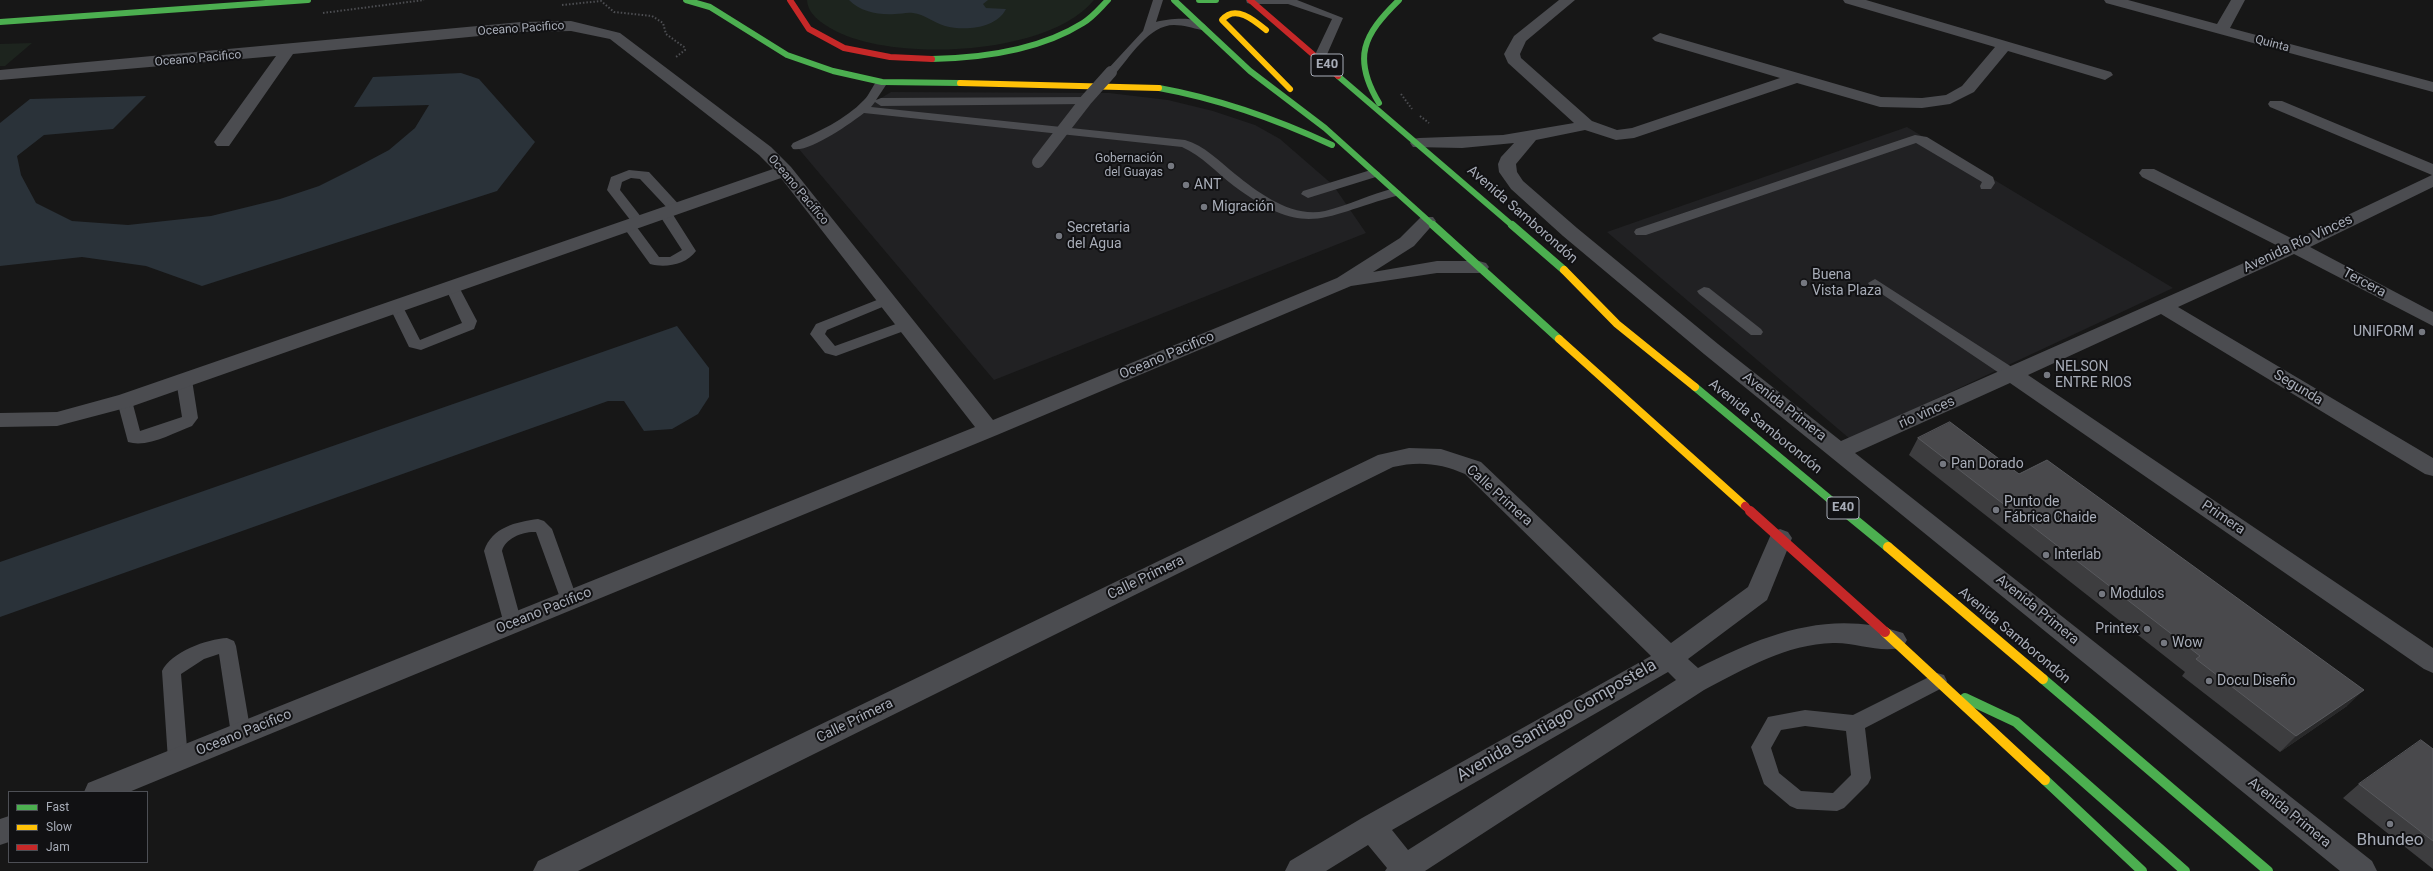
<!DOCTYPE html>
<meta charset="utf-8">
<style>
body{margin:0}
#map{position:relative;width:2433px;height:871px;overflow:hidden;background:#171717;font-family:Roboto,sans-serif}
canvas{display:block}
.legend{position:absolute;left:8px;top:791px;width:140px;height:72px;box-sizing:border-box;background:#111113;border:1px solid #4d4f55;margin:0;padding:5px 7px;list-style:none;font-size:12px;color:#a8adb8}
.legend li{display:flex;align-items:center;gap:8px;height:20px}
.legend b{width:20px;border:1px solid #4d4f55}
</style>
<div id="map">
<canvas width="2433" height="871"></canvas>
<ul class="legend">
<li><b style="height:5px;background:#4caf50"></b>Fast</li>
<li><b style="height:5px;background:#ffc107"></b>Slow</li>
<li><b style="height:5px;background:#c62828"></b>Jam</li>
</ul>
</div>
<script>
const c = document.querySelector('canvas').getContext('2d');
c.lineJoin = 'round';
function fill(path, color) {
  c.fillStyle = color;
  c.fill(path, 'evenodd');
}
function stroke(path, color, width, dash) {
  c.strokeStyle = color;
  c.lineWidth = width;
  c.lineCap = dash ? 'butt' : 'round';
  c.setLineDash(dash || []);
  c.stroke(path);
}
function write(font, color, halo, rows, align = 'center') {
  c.font = font + ' Roboto,sans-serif';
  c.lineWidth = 4;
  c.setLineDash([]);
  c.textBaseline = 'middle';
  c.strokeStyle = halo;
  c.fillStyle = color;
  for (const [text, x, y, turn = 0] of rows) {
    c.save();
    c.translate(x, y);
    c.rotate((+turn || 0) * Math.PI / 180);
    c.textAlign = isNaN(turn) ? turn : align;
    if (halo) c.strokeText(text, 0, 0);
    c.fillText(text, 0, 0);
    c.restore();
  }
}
const built = new Path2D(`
 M891 92 1109 93 1168 100 1213 111 1255 125 1280 139 1333 185 1366 233 994 380 798 148Z
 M1907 127 2173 288 1850 439 1607 232Z`);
const green = new Path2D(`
 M807 0H1094C1049 56 891 63 832 29 820 22 808 14 807 0Z
 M32 43 5 66H0V44Z`);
const water = new Path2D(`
 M849 0H988L983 4 986 8 1006 9C996 29 964 31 945 26 934 23 924 14 913 13 907 12 901 14 895 14 878 15 861 12 849 0Z
 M461 73 479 79 535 142 497 191 202 286 146 266 82 257 0 266V123L30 99 146 96 113 129 44 135 17 156 21 175 36 203 72 221 128 225 211 216 280 199 319 186 357 167 389 150 415 128 429 105 354 107 373 77Z
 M677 326 709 368V397L698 414 672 429 644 431 624 401H608L0 617V562Z`);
const path = new Path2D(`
 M562 5 601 1 614 12 652 16 663 23 666 34 684 47 685 50 676 57
 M323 13 424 0
 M1401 94 1412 109
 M1420 116 1429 123`);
const lane = new Path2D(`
 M1153 0H1163L1156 22C1169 19 1198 15 1207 27L1202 30C1192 28 1184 25 1174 25 1149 25 1130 57 1115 74H1107V70L1143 31Z
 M1246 0H1297L1343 18 1325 59 1319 62 1313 59 1332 19 1288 4H1251L1247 3Z
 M882 79 888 82 876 100 881 98 1090 97 1092 100 1086 104 881 106 875 102 871 107 1185 140C1204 145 1220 162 1235 174 1260 194 1292 218 1325 211 1349 205 1371 194 1395 188L1401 192 1400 195C1322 215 1309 241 1234 186 1217 173 1202 156 1182 147L864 113C851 123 809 153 793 149L791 146 793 143C818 132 845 120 864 100 870 94 872 86 878 80Z
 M1915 135 1927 137 1993 177 1995 183 1991 189H1981L1980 186 1982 182 1916 143 1646 235H1636L1634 232 1636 229Z
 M1374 169 1380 173 1379 176 1308 198 1301 194 1303 191Z
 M629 170 649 172 683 209 681 212H671L640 179 631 178 622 182 620 190 645 222 643 225 636 226 659 257H670L682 250 658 213 660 210H670L696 251C686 265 665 268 650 264L624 228 622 225 624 222 631 221 607 190 611 177Z
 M1875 279 2018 371 2021 375 2018 379H2008L1870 286 1868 283Z
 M452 283 459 287 477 321 474 329 426 348 421 350 409 347 389 306 391 303H401L420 340 462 323 445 287Z
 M1704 287 1709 288 1761 329 1763 332 1761 335H1751L1699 294 1697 291Z
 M887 296 892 297 894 300 892 303 827 330 825 334 835 346 907 320 912 322 914 325 912 328 836 356 825 353 810 334 816 324Z
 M184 375 189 376 192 380 198 418 192 426C173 433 148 448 128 442L117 401 119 397H131L140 431 182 417 176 380 179 376Z
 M538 519 544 521 552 529 578 601 575 606 569 608 563 606 536 532C524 531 505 538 502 551L522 624 519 629 513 631 507 629 504 624 484 551C492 527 516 522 538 519Z
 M227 638 234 641 236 646 251 734 248 740 241 742 234 740 231 734 219 654 204 659 181 674 188 760 185 766 178 769 171 766 168 760 162 671C171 652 207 639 227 638Z
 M1937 673 1944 675 1947 681 1944 687 1865 728 1871 778 1868 784 1844 808 1837 811 1797 809 1790 806 1764 784 1751 747 1768 717 1805 710 1853 715ZM1805 726 1846 731 1851 775 1833 793 1801 791 1779 773 1771 748 1781 730Z`);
const street = new Path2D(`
 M1559 0H1575L1526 41 1520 54 1521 58 1592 121 1617 130 1632 128 1780 78 1655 41 1652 38 1660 33 1881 97 1922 98 1946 95 1962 86 1995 47 1845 3 1843 0H1866L2111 72 2113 75 2105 80 2008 51 1974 92 1950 104 1922 108 1880 107 1797 83 1634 138 1616 140 1585 130 1536 140 1516 164 1517 172 1523 181 1577 228 1718 344 1841 441 2280 247 2142 177 2139 173 2142 169H2154L2295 240 2432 175 2270 107 2268 104 2270 101H2282L2433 164V187L2310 247 2433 312V326L2294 254 2178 307 2433 458V476L2425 474 2161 314 2028 375 2433 648V673L2424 669 2010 383 1855 453 2372 861 2377 871H2340L1704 354 1563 236 1511 189 1499 172 1498 164 1501 157 1514 143 1462 148 1413 147 1410 143 1413 139 1419 138 1503 135 1574 123 1508 63 1504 54 1514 36Z
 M2104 0H2128L2217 24 2231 0H2245L2230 28 2433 82V92L2106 3Z
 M571 21 620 33 771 147 791 167 993 420 1337 278 1400 238 1421 217H1433L1436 221 1414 246 1373 272 1437 261H1479L1486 263 1489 267 1486 271 1479 273H1437L1351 286 997 435 129 792H84L88 783 975 427 781 178 133 406 57 426 0 427V413L57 412 119 395 773 169 759 155 610 39 571 31 521 32 293 54 229 146H217L214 142 276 56 0 80V70L521 22Z
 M1409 448 1441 449 1481 462 1671 643 1748 587 1772 532 1780 529 1788 532 1792 538 1767 600 1688 659 1698 668C1764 635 1829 608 1903 633L1907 640 1903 647C1881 654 1856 642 1833 643 1787 644 1744 669 1704 690L1425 871H1385L1387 868 1368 845 1326 871H1285L1290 861 1362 818 1651 656 1465 474C1441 463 1418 461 1393 467L578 871H533L538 861 1378 455ZM1668 672 1676 680 1408 850 1392 830Z
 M9 816V842L0 845V819Z`);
const fastFar2 = new Path2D(`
 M686 0 710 7 787 55 833 71 882 82 960 83
 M1174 0 1250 71 1325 128 1434 226
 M1199 0H1216
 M0 22 308 0
 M932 59C982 58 1040 50 1083 23 1093 17 1100 8 1108 0
 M1338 76 1513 226
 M1159 88C1220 99 1276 119 1332 145
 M1379 103C1352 58 1363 35 1399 0`);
const fastFar1 = new Path2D(`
 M1433 225 1559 339
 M1512 225 1564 270
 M1695 387 1845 512`);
const fast = new Path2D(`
 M1844 511 1888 547
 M2043 679 2268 871
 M1965 698 2016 722 2185 871
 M2045 780 2142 871`);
const slowFar2 = new Path2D(`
 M1266 30C1254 20 1235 4 1222 20L1290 89
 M960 83 1159 88`);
const slowFar1 = new Path2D(`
 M1564 270 1617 324 1695 387
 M1559 339 1745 506`);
const slow = new Path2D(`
 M1888 547 2043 679
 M1885 632 2045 780`);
const jamFar2 = new Path2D(`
 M790 0 809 29 844 48 890 57 932 59
 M1250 0 1338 76`);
const jamFar1 = new Path2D(`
 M1745 506 1751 512`);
const jam = new Path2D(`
 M1750 511 1885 632`);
const laneBridge = new Path2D(`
 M1038 162 1086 100 1111 72`);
const wall = new Path2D(`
 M1918 438 2019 474 2347 706 2280 752 2182 676 2185 672 1909 455Z
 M2433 749V869L2343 798 2359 784Z`);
const shadedWall = new Path2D(`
 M2364 690 2347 706 2280 752 2296 736Z`);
const building = new Path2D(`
 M1950 422 2019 474 2047 460 2364 690 2296 736 2196 659 2200 656 1918 438Z
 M2421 740 2433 749V841L2359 784Z`);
const markers = [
 [1171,166,4,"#757880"],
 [1186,185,4,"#757880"],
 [1204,207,4,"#757880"],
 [1059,236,4,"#757880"],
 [1804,283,4,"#757880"],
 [2422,332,4,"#757880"],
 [2047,375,4,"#757880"],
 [1943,464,4,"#757880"],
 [1996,510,4,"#757880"],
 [2046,555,4,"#757880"],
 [2102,594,4,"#757880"],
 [2147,629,4,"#757880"],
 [2164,643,4,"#757880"],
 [2209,681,4,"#757880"],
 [2390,824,4,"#757880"]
];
const farStreetnames = [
 ["Oceano Pacifico",521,29,-4],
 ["Quinta",2272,44,15],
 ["Oceano Pacifico",198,59,-5],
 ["Oceano Pacifico",798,190,50]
];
const farPoinames = [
 ["Gobernación",1163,159],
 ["del Guayas",1163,173]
];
const shields = [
 [1327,65,32],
 [1843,508,32]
];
const shieldNames = [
 ["E40",1327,65],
 ["E40",1843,508]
];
const poiNames = [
 ["ANT",1194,185],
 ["Migración",1212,207],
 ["Secretaria",1067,228],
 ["del Agua",1067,244],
 ["Buena",1812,275],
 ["Vista Plaza",1812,291],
 ["UNIFORM",2414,332,"right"],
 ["NELSON",2055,367],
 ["ENTRE RIOS",2055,383],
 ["Pan Dorado",1951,464],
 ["Punto de",2004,502],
 ["Fábrica Chaide",2004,518],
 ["Interlab",2054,555],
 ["Modulos",2110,594],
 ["Printex",2139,629,"right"],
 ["Wow",2172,643],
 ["Docu Diseño",2217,681]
];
const streetNames = [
 ["Avenida Samborondón",1522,215,41],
 ["Avenida Río Vinces",2298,244,-25],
 ["Tercera",2364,283,28],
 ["Oceano Pacifico",1167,356,-23],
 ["Segunda",2298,388,31],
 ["Avenida Primera",1784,407,38],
 ["rio vinces",1927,413,-24],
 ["Avenida Samborondón",1765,427,39],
 ["Calle Primera",1499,496,42],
 ["Primera",2223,518,34],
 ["Calle Primera",1146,578,-26],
 ["Avenida Primera",2037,610,39],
 ["Oceano Pacifico",544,611,-22],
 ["Avenida Samborondón",2014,636,40],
 ["Calle Primera",855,721,-26],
 ["Oceano Pacifico",244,733,-22],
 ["Avenida Primera",2289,813,39]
];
const nearStreetnames = [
 ["Avenida Santiago Compostela",1557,721,-30]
];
const nearPoinames = [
 ["Bhundeo",2390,841]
];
fill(built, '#212123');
fill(green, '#1d241e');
fill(water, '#2a3239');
stroke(path, '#4d4e52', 2, [1.5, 2]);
fill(lane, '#4b4c50');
fill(street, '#4b4c50');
stroke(fastFar2, '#4caf50', 6);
stroke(fastFar1, '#4caf50', 8);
stroke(fast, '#4caf50', 10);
stroke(slowFar2, '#ffc107', 6);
stroke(slowFar1, '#ffc107', 8);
stroke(slow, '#ffc107', 10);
stroke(jamFar2, '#c62828', 6);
stroke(jamFar1, '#c62828', 8);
stroke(jam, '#c62828', 10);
stroke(laneBridge, '#4b4c50', 12);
fill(wall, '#3d3d3f');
fill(shadedWall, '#29292a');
fill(building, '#49494c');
stroke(building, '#58595d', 1);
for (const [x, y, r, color] of markers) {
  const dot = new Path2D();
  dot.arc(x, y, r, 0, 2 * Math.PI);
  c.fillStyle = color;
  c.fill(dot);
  stroke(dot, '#111113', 1.5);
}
write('12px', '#a8adb8', '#111113', farStreetnames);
write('12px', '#a8adb8', '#111113', farPoinames, 'right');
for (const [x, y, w] of shields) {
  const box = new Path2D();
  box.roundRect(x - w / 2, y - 11, w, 22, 3);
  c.fillStyle = '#111113';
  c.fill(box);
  stroke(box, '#a8adb8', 1);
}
write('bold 13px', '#a8adb8', null, shieldNames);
write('14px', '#a8adb8', '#111113', poiNames, 'left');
write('14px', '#a8adb8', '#111113', streetNames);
write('17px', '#a8adb8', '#111113', nearStreetnames);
write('17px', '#a8adb8', '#111113', nearPoinames);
</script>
